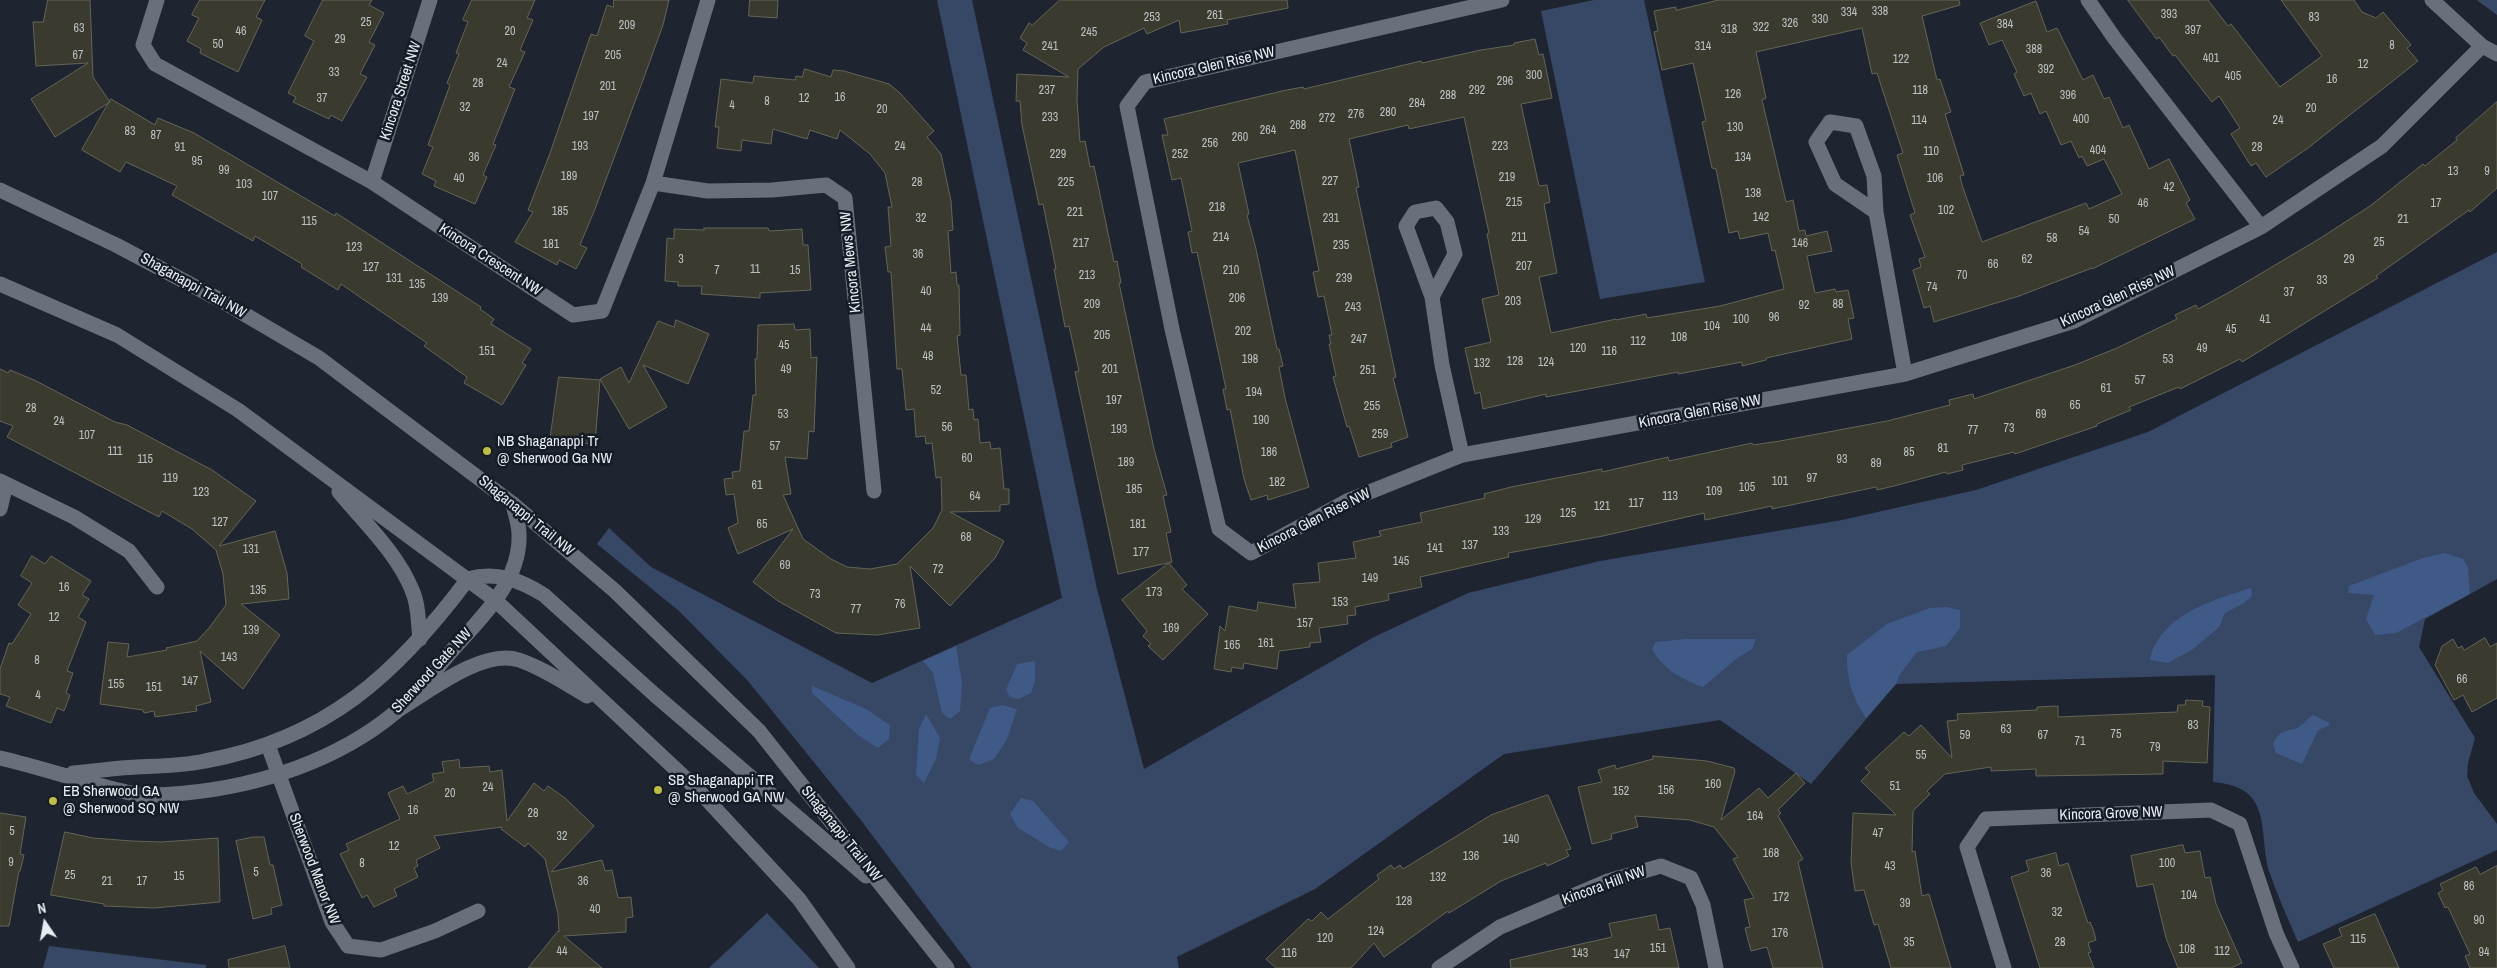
<!DOCTYPE html>
<style>
body{margin:0}
#map{position:relative;width:2497px;height:968px;overflow:hidden;background:#1f2530;font-family:"Archivo Narrow",sans-serif}
canvas{display:block}
.north{position:absolute;left:20px;top:898px;width:50px;height:50px;-webkit-text-stroke:4px #161c26;paint-order:stroke;rotate:348deg;font-size:14px;font-weight:700;line-height:20px;text-align:center;color:#e8ecf3}
.north::after{content:'';display:block;margin:auto;width:18px;height:22px;background:#e8ecf3;clip-path:polygon(50% 0,100% 100%,50% 72%,0 100%)}
</style>
<div id="map">
<canvas width="2497" height="968"></canvas>
<div class="north">N</div>
</div>
<script>
const c = document.querySelector('canvas').getContext('2d');
c.lineJoin = 'round';
function fill(path, color) {
  c.fillStyle = color;
  c.fill(path, 'evenodd');
}
function stroke(path, color, width, dash) {
  c.strokeStyle = color;
  c.lineWidth = width;
  c.lineCap = dash ? 'butt' : 'round';
  c.setLineDash(dash || []);
  c.stroke(path);
}
function write(font, color, halo, rows, align = 'center') {
  c.font = font + ' "Archivo Narrow",sans-serif';
  c.lineWidth = 5;
  c.setLineDash([]);
  c.textBaseline = 'middle';
  c.strokeStyle = halo;
  c.fillStyle = color;
  for (const [text, x, y, turn = 0] of rows) {
    c.save();
    c.translate(x, y);
    c.rotate((+turn || 0) * Math.PI / 180);
    c.textAlign = isNaN(turn) ? turn : align;
    if (halo) c.strokeText(text, 0, 0);
    c.fillText(text, 0, 0);
    c.restore();
  }
}
const green = new Path2D(`
 M937 0H972L1097 589 1144 769 1374 637 1468 593 1600 561 1842 520 1976 490 2148 432 2497 252V579L2425 619 2419 647 2475 738 2468 763 2467 776 2474 793 2497 824V850L2298 942C2288 919 2278 897 2270 874 2257 834 2276 787 2213 782L2215 675 1896 684 1811 784 1720 720 1504 754 1315 889 1177 957 1179 968H972L860 819 748 681 679 611 597 544 609 528 651 567 872 683 1062 598Z
 M1594 0H1644L1705 282 1600 299 1541 11Z
 M2477 0H2497V15L2478 1Z
 M767 913 819 968H709Z
 M49 946 206 965V968H43Z`);
const forest = new Path2D(`
 M2445 553 2463 559 2468 567 2470 594 2396 633 2375 635 2366 619 2374 595 2348 593 2349 586 2423 558Z
 M2251 588 2252 596 2244 603 2225 613 2219 627 2193 649 2168 663 2150 660C2159 616 2212 600 2251 588Z
 M1947 607 1960 610V628L1946 646 1917 652 1900 674 1896 684 1866 718C1853 699 1846 678 1847 655L1887 624 1930 608Z
 M1686 639H1756L1752 649 1736 659 1703 687C1683 680 1662 669 1652 649L1656 642Z
 M956 646 962 683 960 711 950 719 942 713 933 673 923 661Z
 M1035 661V681L1031 693 1019 699 1010 697 1006 690 1017 664Z
 M812 686 866 709 890 725 889 739 878 748 859 736 812 693Z
 M1002 705 1017 709 1007 739 994 759 978 765 969 759 990 708Z
 M926 714 940 738 936 759 924 783 916 775 919 729Z
 M2313 715 2330 723 2328 726 2318 730 2302 764 2276 753 2273 744C2281 726 2291 733 2300 726 2305 723 2308 718 2313 715Z
 M1021 798 1033 801 1069 842 1061 851 1049 847 1018 828 1010 814Z`);
const building = new Path2D(`
 M48 0H90L93 77 110 102 55 137 31 99 88 63 36 66 33 22H43Z
 M200 0H265L256 17 262 20 238 72 200 53 201 49 187 41 199 18 192 15Z
 M323 0H372L369 5 384 13 369 42 375 45 360 74 367 77 342 121 331 115 329 119 293 102 296 97 288 93 314 41 305 36Z
 M472 0H535L527 18 533 20 520 50 525 52 509 87 515 89 493 144 496 145 483 175 487 177 475 204 434 186 436 181 422 174 433 147 428 145 450 85 447 83 459 54 456 53 468 22 463 20Z
 M614 0H669L663 25 643 80 595 209 580 245 587 248 576 269 559 260 557 265 515 242 533 212 528 210 549 156 591 34 597 36 607 5 613 7Z
 M750 0H778L777 18 749 16Z
 M1060 0H1287L1288 8 1227 20 1228 24 1181 33 1179 20 1147 34 1144 28 1104 47 1078 69 1077 100 1080 142 1085 141 1090 167 1094 166 1114 262 1117 261 1121 283H1119L1154 449 1167 495 1163 496 1171 532 1166 533 1172 562 1118 574 1075 372 1079 371 1069 326 1065 327 1054 269H1056L1043 204 1039 205 1022 125 1020 101H1016L1017 74 1069 77 1023 50 1027 43 1020 38 1029 23 1032 25Z
 M1719 0H1959L1960 5 1922 16 1937 80 1940 79 1951 112 1945 114 1964 175 1960 176 1962 185 1982 242 2086 203 2089 209 2122 194 2104 159 2087 166 2082 156 2079 158 2071 141 2061 145 2046 111 2040 114 2031 93 2024 96 2014 74 2017 72 2002 40 1989 45 1980 23 2036 1 2047 32 2057 28 2083 80 2093 75 2104 99 2109 97 2123 128 2129 125 2149 169 2169 159 2190 200 2186 203 2195 219 2092 269V268L2019 296 1934 322 1930 306 1924 308 1913 270 1921 267 1919 259 1925 257 1910 215 1915 213 1897 155 1903 153 1877 73 1872 74 1862 28 1756 52 1766 98 1762 100 1786 202 1793 200 1799 231 1805 230 1806 236 1827 231 1832 251 1807 256 1815 293 1835 289 1836 292 1848 290 1854 318 1848 319 1852 339 1766 358V360L1742 366V362L1678 374V372L1546 397V394L1483 409 1480 392 1475 394 1465 348 1491 342 1482 299 1499 295 1487 234 1489 233 1464 117 1409 129 1408 125 1349 139 1359 187 1356 188 1396 377 1393 378 1408 437 1391 443 1392 447 1359 457 1349 426 1347 427 1333 377 1336 376 1329 344H1331L1329 335H1332L1324 296 1318 297 1313 272 1319 271 1295 150 1238 163 1249 214 1247 215 1256 249 1277 349H1279L1283 366 1279 367 1285 398 1309 487 1268 500 1267 495 1251 500 1244 479 1230 409 1227 410 1223 389H1226L1197 252 1192 253 1188 232 1192 231 1181 178 1172 180 1162 135H1168L1164 119 1282 91 1303 87 1304 89 1421 61 1422 63 1481 50 1514 45V43L1535 39 1539 55 1543 54 1552 98 1521 104 1539 186 1547 185 1550 202 1544 204 1557 273 1539 277 1551 333 1616 319V320L1646 314 1647 318 1720 306 1784 289 1775 250 1772 251 1768 233 1740 239 1738 231 1729 233 1716 169 1712 168 1702 122 1706 121 1693 63 1662 70 1654 32 1658 31 1654 11 1676 7V10Z
 M2128 0H2208L2228 26 2231 24 2280 87 2322 56 2281 0H2354L2362 12 2376 18 2383 12 2411 45 2407 48 2418 61 2308 148 2266 177 2256 163 2251 166 2231 134 2240 128 2219 96 2212 102 2175 55 2173 56 2159 37 2157 39Z
 M805 69 831 77 833 70 844 71 889 84 900 93 934 131 927 137 941 154 951 201 953 230 948 231 951 273 956 272 957 285H959L960 335 957 336 961 375H966L969 410 973 409 974 420 978 419 980 443 990 442 991 449 1000 448 1004 489H1009V504L1000 505V511L950 512 1004 541 995 558 950 606 910 566 920 628 877 635 836 633 778 601 753 582 793 529 738 554 728 528 738 523 734 494 726 495 724 479 733 478 732 472 740 471 744 431H749L753 395H756L755 359H757L758 325 794 324 795 330 810 329 811 358 817 357 814 432 809 431 807 459 785 457 791 494 783 495 803 539 831 559 847 567 870 569 897 564 933 528 942 510 941 477 936 478 932 443 926 444 925 436 916 437 914 409 906 410 902 369H897L891 272H888L885 247 891 246 888 207H892L885 173 870 154 840 130 837 139 810 130 807 139 773 129 771 144 742 140 741 151 717 148 719 127H715L721 79 753 83 754 76 795 80 796 76 802 77Z
 M111 99 155 125 158 118 194 133 335 216 336 213 481 307 480 309 494 319 491 324 531 349 522 363 526 365 502 405 464 383 467 377 424 346 427 343 341 284 338 290 301 267 302 264 255 236 253 241 172 195 177 186 126 162 120 172 82 150Z
 M2497 102V188L2470 212 2469 210 2376 276 2378 278 2242 362 2240 359 2180 389 2179 387 2129 407 2131 410 2097 424V426L2015 454 2014 452 1962 465 1963 470 1947 474 1946 472 1894 486 1877 490 1876 487 1772 509V506L1705 520 1704 513 1603 536 1508 553 1509 557 1420 577 1422 587 1388 594 1389 600 1355 607 1356 615 1347 616 1348 624 1319 628 1321 642 1310 643V647L1279 651 1277 669 1244 663 1243 669 1232 667 1231 672 1214 669 1220 626 1225 631 1229 606 1257 611 1258 602 1296 608 1293 584 1320 582 1318 563 1356 558 1353 542 1381 536 1379 531 1422 522 1420 513 1485 498 1484 494 1511 487 1602 469V472L1668 457 1669 461 1752 443 1753 445 1780 441 1887 421 1950 405 1949 400 1973 394 1974 399 2075 365 2117 348 2177 319 2175 315 2196 305 2198 309 2228 293 2319 239 2370 206 2423 164 2425 166 2457 140 2456 138Z
 M704 228H768L769 231 802 229 803 245H808L811 290 760 293V298L701 294 702 286H678V282L665 281 667 238 674 239V229L704 230Z
 M676 320 709 334 688 384 643 365 667 407 629 429 600 379 621 367 629 383 658 321 674 327Z
 M0 369 8 373 10 370 34 380 115 422 127 425 212 470 256 501 219 546 275 531 287 573 289 599 241 604 280 635 243 689 200 651 211 702 196 706 197 711 155 717 154 711 144 713 143 710 100 704 108 642 129 644 127 657 167 650 166 648 197 641 209 628 226 605 223 574 216 550 192 529 162 511 159 517 7 437 13 426 0 421Z
 M559 377 600 380 595 444 550 441Z
 M32 556 45 564 51 556 91 581 82 595 89 599 78 617 86 622 67 671 73 673 66 693 70 695 64 711 57 708 51 723 6 706 10 697 0 694V669L9 643 12 644 31 614 18 605 32 583 21 576Z
 M1169 563 1187 585 1182 589 1208 614 1163 660 1148 646 1151 644 1143 636 1147 631 1122 600Z
 M2485 638 2490 647 2497 643V698L2472 712 2463 695 2454 700 2435 665 2442 646 2453 639 2458 648 2462 646 2464 650Z
 M2186 700 2203 701 2202 706 2210 707 2207 763 2163 761V774L2036 776V769L1991 771V767L1945 774 1927 791 1930 794 1913 811 1912 852 1915 851 1922 896 1929 894 1951 968H1891L1878 924 1874 925 1864 890 1855 891 1851 863 1853 813 1896 815 1861 781 1870 772 1865 768 1904 732 1909 736 1921 725 1952 758 1947 721 1958 720 1957 714 2037 710V707L2058 706V717L2177 712 2178 705H2185Z
 M1653 756 1707 761 1734 768 1735 771 1721 820 1759 788 1768 798 1796 773 1805 783 1778 810 1781 813 1778 816 1803 859 1798 862 1823 968H1773L1767 947 1751 951 1745 928 1750 927 1744 900 1754 898 1733 859 1738 857 1714 827 1690 820 1635 816 1638 827 1611 834 1612 839 1592 844 1578 787 1602 782 1598 770 1615 765 1616 769 1653 759Z
 M459 760 460 768 489 766 490 772 502 770 507 821 534 783 544 791 548 786 565 798 594 826 551 872 602 860 605 871 612 870 618 898 631 897 633 917 626 918V932L564 936 602 968H528L558 931 559 932 558 914 545 859 528 843 525 847 501 829 502 827 434 836 440 848 416 860 418 866 414 868 418 877 394 889 397 896 374 907 367 895 362 898 340 854 349 850 346 844 400 819 388 793 403 786 407 794 434 781 432 774 444 772 442 762Z
 M1548 795 1571 849 1566 850 1569 856 1547 866 1546 863 1501 881 1449 913 1448 911 1384 957 1374 943 1351 968H1276L1266 959 1308 919 1312 921 1321 912 1328 919 1379 879 1377 875 1391 865 1394 869 1400 865 1403 869 1491 815Z
 M0 813 26 817 20 854 24 855 20 871H19L9 926H0Z
 M65 832 93 838 132 841 161 842 218 838 220 902 154 908 104 906V904L51 895Z
 M253 837H264L270 865H273L282 905 271 908 272 914 253 919 236 841Z
 M2183 845 2185 853 2200 851 2205 878 2210 877 2216 904 2242 963 2231 968H2178L2166 938 2153 884 2137 887 2131 856Z
 M2056 853 2059 866 2068 863 2088 923 2090 922 2093 929 2096 940 2088 943 2091 952 2088 953 2094 968H2040L2011 877 2029 871 2026 861Z
 M2497 866V968H2470L2465 956 2470 954 2448 907 2445 908 2438 893 2443 890 2440 884 2476 867 2480 874Z
 M2375 914 2399 968H2334L2323 944 2342 936 2339 929Z
 M1656 915 1659 930 1670 928 1679 968H1511L1510 960 1612 937 1609 924Z
 M285 946 290 968H229L228 960Z`);
const minor = new Path2D(`
 M157 0 143 45 155 64 372 182 573 315 602 311 653 183 708 0
 M1502 0 1145 82 1127 106 1172 329 1219 529 1251 553 1347 501 1462 455 1905 374 2074 321 2261 227 2382 146 2482 46
 M2088 0 2115 39 2261 227
 M2432 0 2482 46 2497 54
 M372 182 430 0
 M653 183 708 191 772 190 826 185 845 198 874 491
 M1876 212 1835 184 1816 142 1830 122 1856 126 1874 176 1876 212 1905 374
 M1432 297 1455 254 1447 222 1436 208 1415 212 1406 226 1432 297 1442 365 1462 455
 M0 481 74 517 129 551 157 587
 M0 509 6 484
 M268 745 332 922 348 946 381 950 435 931 478 911
 M1439 968 1500 927 1608 881 1661 866 1691 878 1703 905 1716 968
 M2004 968 1967 847 1986 819 2211 810 2240 824 2276 933 2292 968`);
const tertiary = new Path2D(`
 M0 758C45 768 90 785 135 794 151 797 169 794 185 793 260 786 339 760 397 711 419 693 437 667 456 646 484 615 521 579 519 534 519 524 515 514 513 504
 M73 773C94 771 116 768 137 767 160 766 182 766 205 761 326 739 397 674 468 579`);
const secondary = new Path2D(`
 M0 190 116 245 222 301 319 358 513 504 615 591 759 731 947 968
 M0 284 117 335 238 410 495 600 699 791 799 899 848 968
 M339 492C364 522 397 553 412 590 419 605 418 623 420 639
 M468 579C496 571 520 580 544 595L655 695 866 876
 M398 710C428 692 483 648 519 660 543 668 566 684 587 696`);
const markers = [
 [487,451,5,"#bebf42"],
 [658,790,5,"#bebf42"],
 [53,801,5,"#bebf42"]
];
const numberNames = [
 ["338",1880,12],
 ["334",1849,13],
 ["393",2169,15],
 ["261",1215,16],
 ["253",1152,18],
 ["83",2314,18],
 ["330",1820,20],
 ["25",366,23],
 ["326",1790,24],
 ["384",2005,25],
 ["209",627,26],
 ["322",1761,28],
 ["63",79,29],
 ["318",1729,30],
 ["397",2193,31],
 ["46",241,32],
 ["20",510,32],
 ["245",1089,33],
 ["29",340,40],
 ["50",218,45],
 ["8",2392,46],
 ["241",1050,47],
 ["314",1703,47],
 ["388",2034,50],
 ["67",78,56],
 ["205",613,56],
 ["401",2211,59],
 ["122",1901,60],
 ["24",502,64],
 ["12",2363,65],
 ["392",2046,70],
 ["33",334,73],
 ["300",1534,76],
 ["405",2233,77],
 ["16",2332,80],
 ["296",1505,82],
 ["28",478,84],
 ["201",608,87],
 ["237",1047,91],
 ["292",1477,91],
 ["118",1920,91],
 ["126",1733,95],
 ["288",1448,96],
 ["396",2068,96],
 ["16",840,98],
 ["37",322,99],
 ["12",804,99],
 ["8",767,102],
 ["284",1417,104],
 ["4",732,106],
 ["32",465,108],
 ["20",2311,109],
 ["20",882,110],
 ["280",1388,113],
 ["276",1356,115],
 ["197",591,117],
 ["233",1050,118],
 ["272",1327,119],
 ["400",2081,120],
 ["114",1919,121],
 ["24",2278,121],
 ["268",1298,126],
 ["130",1735,128],
 ["264",1268,131],
 ["83",130,132],
 ["87",156,136],
 ["260",1240,138],
 ["256",1210,144],
 ["193",580,147],
 ["24",900,147],
 ["223",1500,147],
 ["91",180,148],
 ["28",2257,148],
 ["404",2098,151],
 ["110",1931,152],
 ["229",1058,155],
 ["252",1180,155],
 ["36",474,158],
 ["134",1743,158],
 ["95",197,162],
 ["99",224,171],
 ["13",2453,172],
 ["9",2487,172],
 ["189",569,177],
 ["219",1507,178],
 ["40",459,179],
 ["106",1935,179],
 ["227",1330,182],
 ["28",917,183],
 ["225",1066,183],
 ["103",244,185],
 ["42",2169,188],
 ["138",1753,194],
 ["107",270,197],
 ["215",1514,203],
 ["46",2143,204],
 ["17",2436,204],
 ["218",1217,208],
 ["102",1946,211],
 ["185",560,212],
 ["221",1075,213],
 ["142",1761,218],
 ["32",921,219],
 ["231",1331,219],
 ["50",2114,220],
 ["21",2403,220],
 ["115",309,222],
 ["54",2084,232],
 ["214",1221,238],
 ["211",1519,238],
 ["58",2052,239],
 ["25",2379,243],
 ["217",1081,244],
 ["146",1800,244],
 ["181",551,245],
 ["235",1341,246],
 ["123",354,248],
 ["36",918,255],
 ["3",681,260],
 ["62",2027,260],
 ["29",2349,260],
 ["66",1993,265],
 ["207",1524,267],
 ["127",371,268],
 ["11",755,270],
 ["7",717,271],
 ["15",795,271],
 ["210",1231,271],
 ["213",1087,276],
 ["70",1962,276],
 ["131",394,279],
 ["239",1344,279],
 ["33",2322,281],
 ["135",417,285],
 ["74",1932,288],
 ["40",926,292],
 ["37",2289,293],
 ["139",440,299],
 ["206",1237,299],
 ["203",1513,302],
 ["209",1092,305],
 ["88",1838,305],
 ["92",1804,306],
 ["243",1353,308],
 ["96",1774,318],
 ["100",1741,320],
 ["41",2265,320],
 ["104",1712,327],
 ["44",926,329],
 ["45",2231,330],
 ["202",1243,332],
 ["205",1102,336],
 ["108",1679,338],
 ["247",1359,340],
 ["112",1638,342],
 ["45",784,346],
 ["120",1578,349],
 ["49",2202,349],
 ["151",487,352],
 ["116",1609,352],
 ["48",928,357],
 ["198",1250,360],
 ["53",2168,360],
 ["128",1515,362],
 ["124",1546,363],
 ["132",1482,364],
 ["49",786,370],
 ["201",1110,370],
 ["251",1368,371],
 ["57",2140,381],
 ["61",2106,389],
 ["52",936,391],
 ["194",1254,393],
 ["197",1114,401],
 ["65",2075,406],
 ["255",1372,407],
 ["28",31,409],
 ["53",783,415],
 ["69",2041,415],
 ["190",1261,421],
 ["24",59,422],
 ["56",947,428],
 ["73",2009,429],
 ["193",1119,430],
 ["77",1973,431],
 ["259",1380,435],
 ["107",87,436],
 ["57",775,447],
 ["81",1943,449],
 ["111",115,452],
 ["186",1269,453],
 ["85",1909,453],
 ["60",967,459],
 ["115",145,460],
 ["93",1842,460],
 ["189",1126,463],
 ["89",1876,464],
 ["119",170,479],
 ["97",1812,479],
 ["101",1780,482],
 ["182",1277,483],
 ["61",757,486],
 ["105",1747,488],
 ["185",1134,490],
 ["109",1714,492],
 ["123",201,493],
 ["64",975,497],
 ["113",1670,497],
 ["117",1636,504],
 ["121",1602,507],
 ["125",1568,514],
 ["129",1533,520],
 ["127",220,523],
 ["65",762,525],
 ["181",1138,525],
 ["133",1501,532],
 ["68",966,538],
 ["137",1470,546],
 ["141",1435,549],
 ["131",251,550],
 ["177",1141,553],
 ["145",1401,562],
 ["69",785,566],
 ["72",938,570],
 ["149",1370,579],
 ["16",64,588],
 ["135",258,591],
 ["173",1154,593],
 ["73",815,595],
 ["153",1340,603],
 ["76",900,605],
 ["77",856,610],
 ["12",54,618],
 ["157",1305,624],
 ["169",1171,629],
 ["139",251,631],
 ["161",1266,644],
 ["165",1232,646],
 ["143",229,658],
 ["8",37,661],
 ["66",2462,680],
 ["147",190,682],
 ["155",116,685],
 ["151",154,688],
 ["4",38,696],
 ["83",2193,726],
 ["63",2006,730],
 ["75",2116,735],
 ["59",1965,736],
 ["67",2043,736],
 ["71",2080,742],
 ["79",2155,748],
 ["55",1921,756],
 ["160",1713,785],
 ["51",1895,787],
 ["24",488,788],
 ["156",1666,791],
 ["152",1621,792],
 ["20",450,794],
 ["16",413,811],
 ["28",533,814],
 ["164",1755,817],
 ["5",12,832],
 ["47",1878,834],
 ["32",562,837],
 ["140",1511,840],
 ["12",394,847],
 ["168",1771,854],
 ["136",1471,857],
 ["9",11,863],
 ["8",362,864],
 ["100",2167,864],
 ["43",1890,867],
 ["5",256,873],
 ["36",2046,874],
 ["25",70,876],
 ["15",179,877],
 ["132",1438,878],
 ["21",107,882],
 ["17",142,882],
 ["36",583,882],
 ["86",2469,887],
 ["104",2189,896],
 ["172",1781,898],
 ["128",1404,902],
 ["39",1905,904],
 ["40",595,910],
 ["32",2057,913],
 ["90",2479,921],
 ["124",1376,932],
 ["176",1780,934],
 ["120",1325,939],
 ["115",2358,940],
 ["35",1909,943],
 ["28",2060,943],
 ["151",1658,949],
 ["108",2187,950],
 ["44",562,952],
 ["112",2222,952],
 ["94",2484,953],
 ["116",1289,954],
 ["143",1580,954],
 ["147",1622,955]
];
const streetNames = [
 ["Kincora Glen Rise NW",1214,66,-13],
 ["Kincora Street NW",401,91,-72],
 ["Kincora Crescent NW",490,260,33],
 ["Kincora Mews NW",851,262,-96],
 ["Shaganappi Trail NW",193,286,29],
 ["Kincora Glen Rise NW",2118,297,-25],
 ["Kincora Glen Rise NW",1700,412,-11],
 ["Shaganappi Trail NW",526,516,39],
 ["Kincora Glen Rise NW",1314,521,-27],
 ["Sherwood Gate NW",432,671,-47],
 ["Kincora Grove NW",2111,814,-2],
 ["Shaganappi Trail NW",841,834,51],
 ["Sherwood Manor NW",314,869,69],
 ["Kincora Hill NW",1604,886,-20]
];
const poiNames = [
 ["NB Shaganappi Tr",497,442],
 ["@ Sherwood Ga NW",497,459],
 ["SB Shaganappi TR",668,781],
 ["@ Sherwood GA NW",668,798],
 ["EB Sherwood GA",63,792],
 ["@ Sherwood SQ NW",63,809]
];
fill(green, '#374866');
fill(forest, '#3f5a87');
fill(building, '#3a3b2e');
stroke(building, '#646557', 1);
stroke(minor, '#69707c', 15);
stroke(tertiary, '#69707c', 15);
stroke(secondary, '#69707c', 15);
for (const [x, y, r, color] of markers) {
  const dot = new Path2D();
  dot.arc(x, y, r, 0, 2 * Math.PI);
  c.fillStyle = color;
  c.fill(dot);
  stroke(dot, '#161c26', 2);
}
write('12px', '#bcc0c2', null, numberNames);
write('15px', '#e8ecf3', '#161c26', streetNames);
write('15px', '#e8ecf3', '#161c26', poiNames, 'left');
</script>
